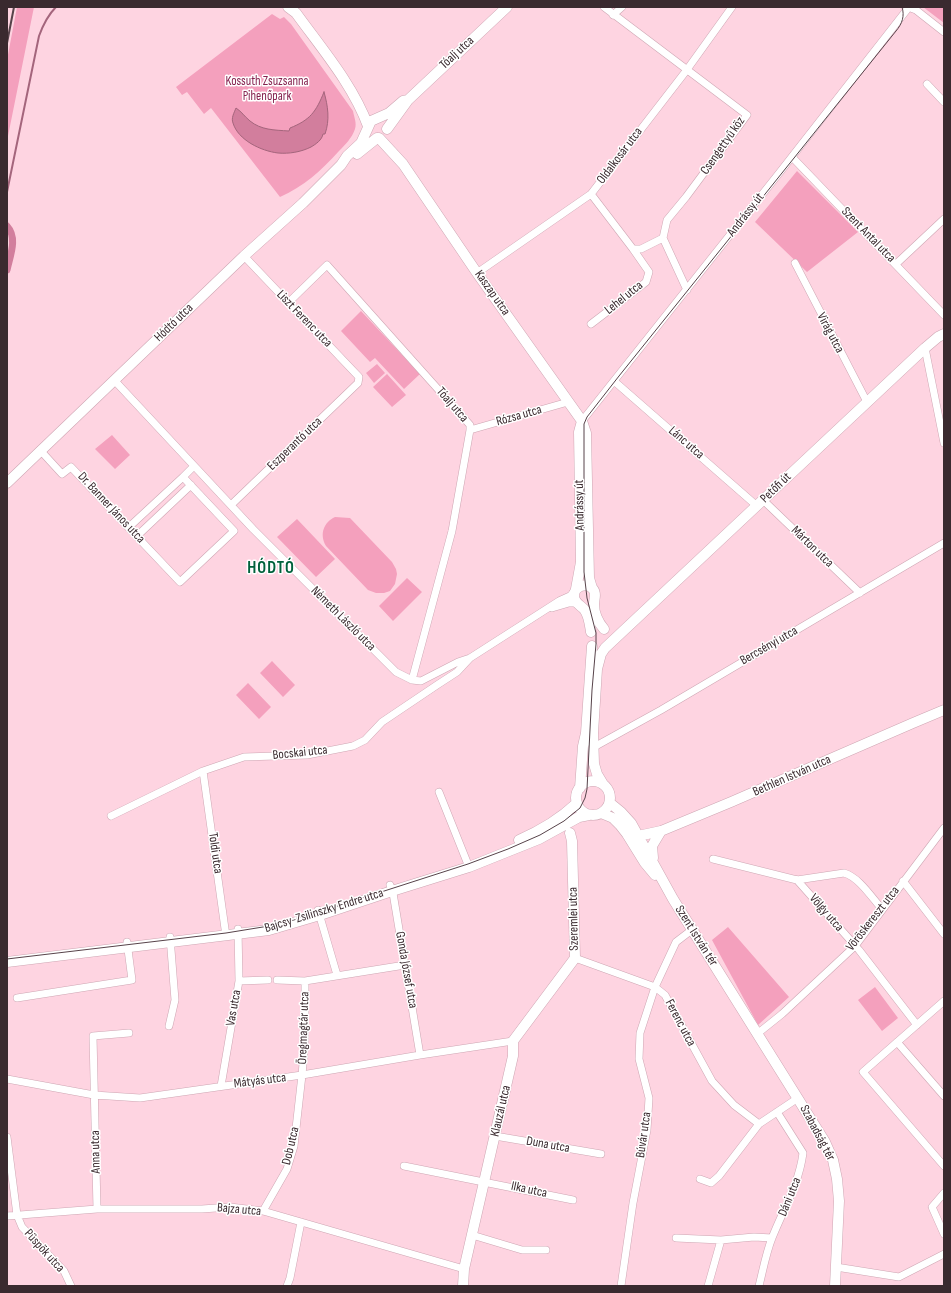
<!DOCTYPE html>
<meta charset="utf-8">
<style>
body{margin:0}
#map{position:relative;width:951px;height:1293px;overflow:hidden;background:#fed4e1;font-family:"Sofia Sans Condensed",sans-serif}
canvas{display:block}
.frame{position:absolute;inset:0;border:8px solid #3a2a2f;pointer-events:none}
</style>
<div id="map">
<canvas width="951" height="1293"></canvas>
<div class="frame"></div>
</div>
<script>
const c = document.querySelector('canvas').getContext('2d');
c.lineJoin = 'round';
function fill(path, color) {
  c.fillStyle = color;
  c.fill(path, 'evenodd');
}
function stroke(path, color, width, dash) {
  c.strokeStyle = color;
  c.lineWidth = width;
  c.lineCap = dash ? 'butt' : 'round';
  c.setLineDash(dash || []);
  c.stroke(path);
}
function write(font, color, halo, rows, align = 'center') {
  c.font = font + ' "Sofia Sans Condensed",sans-serif';
  c.lineWidth = 3;
  c.setLineDash([]);
  c.textBaseline = 'middle';
  c.strokeStyle = halo;
  c.fillStyle = color;
  for (const [text, x, y, turn = 0] of rows) {
    c.save();
    c.translate(x, y);
    c.rotate((+turn || 0) * Math.PI / 180);
    c.textAlign = isNaN(turn) ? turn : align;
    if (halo) c.strokeText(text, 0, 0);
    c.fillText(text, 0, 0);
    c.restore();
  }
}
const green = new Path2D(`
 M17 7H34L7 141V60Z
 M923 7H944V23Z
 M272 14 280 19 284 17 291 24 353 111C354 117 357 123 355 129 352 138 345 145 339 151 321 171 304 186 280 197L211 108 204 114 187 92 182 95 176 87Z
 M797 171 858 232 807 272 755 222Z
 M361 311 420 374 404 389 375 358 370 362 341 331Z
 M377 364 385 373 374 383 366 373Z
 M387 374 406 395 392 407 373 387Z
 M112 435 130 455 115 469 95 449Z
 M335 517 350 518 392 562 396 569 397 574 395 584 390 591 384 593H376L368 590 326 546C319 534 324 522 335 517Z
 M297 519 335 559 316 577 277 537Z
 M407 578 422 592 393 621 379 606Z
 M272 661 295 685 283 697 260 673Z
 M248 683 271 707 259 719 236 695Z
 M728 927 789 997 758 1025 712 940Z
 M875 987 898 1018 882 1031 858 1000Z`);
const water = new Path2D(`
 M324 92C328 106 330 120 325 134H323C322 140 316 144 311 147 301 152 289 154 278 153 261 151 238 140 233 123 231 118 234 113 236 108 242 112 244 116 250 121 261 130 274 130 289 131L290 128C310 120 316 112 324 92Z`);
const stream = new Path2D(`
 M7 192 39 36C43 25 47 16 56 7`);
const canal = new Path2D(`
 M7 226C18 238 10 256 7 270`);
const street = new Path2D(`
 M604 7 747 115 686 197 667 220 663 238
 M908 7 916 10 944 32
 M613 15 622 7
 M927 84 944 102
 M792 157 944 315
 M591 194 633 249H641L663 238 687 290
 M795 263 867 402
 M896 264 944 219
 M477 273 591 194 686 71 732 7
 M288 303 327 265 470 425V430L452 531 412 680
 M591 324 646 282 649 272 633 249
 M925 348 944 443
 M114 380 253 529 396 672 412 680 421 681 458 662 470 658 559 601 570 596 574 592
 M614 381 757 506
 M582 421 780 172 909 7
 M470 430 568 402
 M40 450 62 474 71 467 180 582 234 531 183 477 194 466
 M763 500 860 593
 M231 505 358 383 359 377 244 256
 M129 527 183 477
 M137 536 191 485
 M552 608 569 603H576
 M594 747 661 710 944 543
 M203 771 226 936
 M439 792 469 867
 M111 816 203 771 244 757 307 755 353 746 365 740 382 722 437 685 457 672 470 658
 M713 859 797 880 844 873C859 877 872 898 882 909
 M797 880 859 950 917 1025
 M903 881 944 934
 M390 885 393 893 420 1055
 M318 910 337 975
 M575 958 655 987 665 995 712 1081 734 1105 759 1124
 M277 980 305 981 405 965
 M239 981 268 980
 M17 998 132 980 127 942
 M944 1001 863 1072 944 1166
 M169 1026 175 1000 170 937
 M757 1034 782 1014 855 946 944 828
 M897 1042 944 1096
 M7 1079 94 1095 140 1098 302 1075 420 1055 513 1041
 M221 1086 239 981 238 929
 M495 1136 601 1154
 M7 1137 17 1215 22 1227 64 1271 71 1286
 M404 1166 573 1200
 M700 1179 711 1183 719 1176 759 1124 798 1098
 M944 1193 932 1207 944 1234
 M97 1209 93 1036 129 1033
 M263 1211 287 1169 294 1146 302 1075 305 1040V981
 M7 1216 97 1209H202L230 1207 263 1211 464 1269
 M472 1235 522 1250H546
 M676 1238 721 1240 754 1237 772 1238
 M836 1267 899 1277 944 1254
 M287 1286 290 1278 301 1222
 M621 1286 633 1203 647 1130 649 1098 639 1059 640 1033 655 987 676 942 693 929
 M708 1286 721 1240
 M759 1286C763 1270 766 1253 772 1238 783 1210 799 1184 803 1153L777 1112`);
const secondary = new Path2D(`
 M288 7 296 13C322 49 353 85 368 126
 M387 129 408 100 507 7
 M379 138 403 164 477 273 582 421 586 433 589 578 592 588
 M357 154 377 138
 M7 483 244 256 303 203 341 165 347 156 361 143 371 121 389 113 403 101 408 100
 M576 589 581 562 579 432 582 421
 M591 632C590 625 589 615 584 609 580 605 575 603 574 597 573 587 586 581 593 589 597 594 594 598 594 604 594 613 598 622 604 629
 M576 798a17 17 0 1 1 34 0a17 17 0 1 1-34 0Z
 M603 784 597 774 594 764 593 733 597 669 601 654 605 648 925 348 938 337 944 334
 M580 788 583 746 586 733 592 646
 M610 803 621 812 631 823 673 899 825 1142 833 1160 837 1179 839 1201 835 1286
 M601 813 613 818 620 825 627 834 645 863 655 875
 M627 834 638 836 661 831 731 802 913 723 944 710
 M519 840C540 831 560 819 577 803
 M653 858 652 846 661 831
 M7 962 269 930 320 915 392 891 469 867 539 839 579 817 589 815
 M463 1286 464 1269 513 1056V1041L575 958 572 841 570 833`);
const tram = new Path2D(`
 M7 959 226 933 269 926 319 912 468 864 508 849 540 835 564 821 580 808 585 798 587 789 592 690 596 644V633L587 598 584 572V424L587 417 619 376 896 31C902 24 905 16 902 7`);
const rail = new Path2D(`
 M7 43 14 7`);
const streetNames = [
 ["Tóalj utca",457,53,-43],
 ["Csengettyű köz",723,146,-55],
 ["Oldalkosár utca",620,156,-53],
 ["Andrássy út",746,215,-52],
 ["Szent Antal utca",868,235,46],
 ["Kaszap utca",492,293,55],
 ["Lehel utca",624,298,-39],
 ["Liszt Ferenc utca",304,319,46],
 ["Hódtó utca",174,323,-44],
 ["Virág utca",830,333,62],
 ["Tóalj utca",452,405,49],
 ["Rózsa utca",519,416,-16],
 ["Lánc utca",686,443,41],
 ["Eszperantó utca",295,444,-44],
 ["Petőfi út",776,488,-44],
 ["Andrássy út",580,505,-91],
 ["Dr. Banner János utca",111,508,47],
 ["Márton utca",812,547,44],
 ["Németh László utca",343,619,45],
 ["Bercsényi utca",769,646,-30],
 ["Bocskai utca",300,753,-6],
 ["Bethlen István utca",792,776,-24],
 ["Toldi utca",215,853,82],
 ["Bajcsy-Zsilinszky Endre utca",324,911,-17],
 ["Völgy utca",826,913,49],
 ["Szeremlei utca",574,919,-91],
 ["Vöröskereszt utca",873,919,-52],
 ["Szent István tér",696,936,58],
 ["Gonda József utca",406,970,80],
 ["Vas utca",234,1008,-80],
 ["Ferenc utca",680,1023,62],
 ["Öregmagtár utca",304,1028,-88],
 ["Mátyás utca",260,1081,-7],
 ["Klauzál utca",501,1111,-77],
 ["Szabadság tér",817,1133,62],
 ["Búvár utca",644,1135,-82],
 ["Duna utca",548,1145,10],
 ["Dob utca",291,1146,-77],
 ["Anna utca",96,1152,-91],
 ["Ilka utca",529,1190,12],
 ["Dáni utca",790,1197,-68],
 ["Bajza utca",239,1210,5],
 ["Püspök utca",44,1251,48]
];
const parkNames = [
 ["Kossuth Zsuzsanna",267,82],
 ["Pihenőpark",267,97]
];
const districtNames = [
 ["HÓDTÓ",271,569]
];
fill(green, '#f4a0bd');
fill(water, '#d27e9d');
stroke(water, '#a4657c', 1);
stroke(stream, '#a4657c', 2);
stroke(canal, '#d27e9d', 7);
stroke(street, '#cea6b3', 8);
stroke(secondary, '#cea6b3', 11);
stroke(street, '#fff', 7);
stroke(secondary, '#fff', 10);
stroke(tram, '#57434a', 1);
stroke(rail, '#57434a', 2);
write('13px', '#3a2a2f', '#fff', streetNames);
write('13px', '#85224f', '#fff', parkNames);
c.letterSpacing = '1px';
write('bold 17px', '#00613c', '#fff', districtNames);
c.letterSpacing = '0px';
</script>
